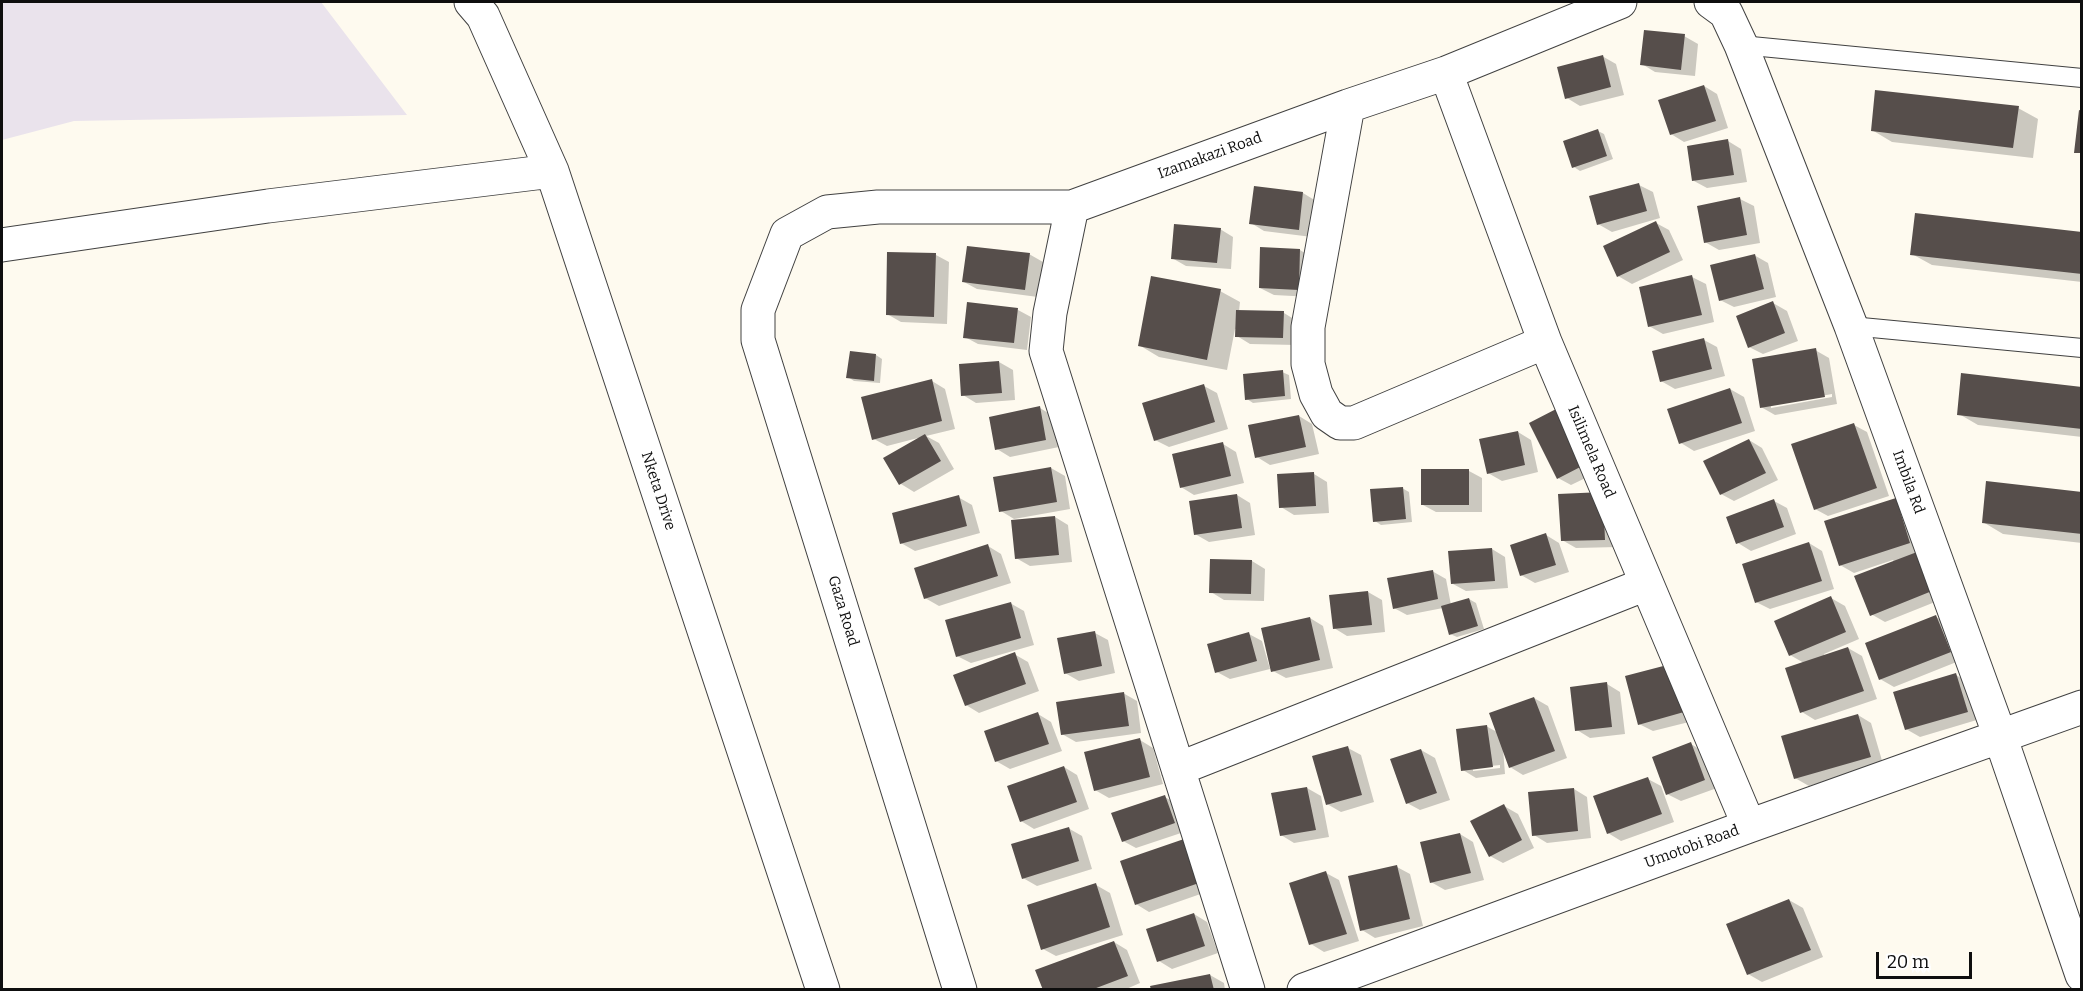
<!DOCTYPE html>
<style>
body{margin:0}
#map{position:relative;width:2083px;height:991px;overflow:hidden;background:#fefaef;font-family:Bitter,serif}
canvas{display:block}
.frame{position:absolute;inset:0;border:3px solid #0e0e0e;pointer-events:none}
.scale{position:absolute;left:1876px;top:952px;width:96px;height:27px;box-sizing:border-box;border:3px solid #0e0e0e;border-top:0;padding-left:8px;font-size:18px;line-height:21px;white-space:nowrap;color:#0e0e0e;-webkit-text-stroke:4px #fff;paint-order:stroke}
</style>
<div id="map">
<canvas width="2083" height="991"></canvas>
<div class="frame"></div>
<div class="scale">20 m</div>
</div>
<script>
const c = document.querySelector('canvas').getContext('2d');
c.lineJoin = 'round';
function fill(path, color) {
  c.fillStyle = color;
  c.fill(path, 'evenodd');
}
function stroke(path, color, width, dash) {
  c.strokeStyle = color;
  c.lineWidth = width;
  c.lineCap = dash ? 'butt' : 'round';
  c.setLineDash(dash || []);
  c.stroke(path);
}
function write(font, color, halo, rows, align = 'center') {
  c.font = font + ' Bitter,serif';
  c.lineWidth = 6;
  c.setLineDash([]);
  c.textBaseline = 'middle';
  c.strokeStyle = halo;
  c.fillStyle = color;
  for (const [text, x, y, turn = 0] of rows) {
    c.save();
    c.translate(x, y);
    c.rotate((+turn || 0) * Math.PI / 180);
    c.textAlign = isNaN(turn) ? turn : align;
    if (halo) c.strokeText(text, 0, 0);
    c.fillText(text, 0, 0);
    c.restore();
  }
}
const industrial = new Path2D(`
 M2 2H321L407 115 74 121 2 140Z`);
const shadow = new Path2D(`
 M1684 36 1698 44 1695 76 1655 72 1642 64Z
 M1602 56 1616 64 1624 95 1580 106 1567 98Z
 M1704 86 1717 94 1728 128 1684 142 1671 134Z
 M2018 108 2038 119 2033 158 1892 142 1872 130Z
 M1598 131 1604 134 1613 159 1580 171 1574 167Z
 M1728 141 1741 149 1747 182 1707 188 1694 181Z
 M1639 185 1653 192 1660 218 1612 232 1598 224Z
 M1303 193 1316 201 1312 237 1264 231 1251 223Z
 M1740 199 1754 206 1760 243 1719 250 1705 242Z
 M1656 223 1669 230 1683 260 1632 284 1618 276Z
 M1220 229 1233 237 1231 269 1186 266 1172 258Z
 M2082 233V282L1932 265 1912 254Z
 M1300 250 1313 258 1312 297 1274 295 1260 288Z
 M1029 254 1043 262 1038 297 977 289 964 282Z
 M936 255 949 262 947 324 901 322 887 314Z
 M1754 255 1768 263 1776 297 1734 307 1720 300Z
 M1692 277 1706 284 1714 322 1663 334 1649 326Z
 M1220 291 1240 302 1239 311 1284 313 1297 321 1296 345 1250 344 1237 336V329H1235L1227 370 1159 357 1139 345Z
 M1773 303 1787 311 1798 341 1763 354 1749 347Z
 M1018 310 1031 317 1027 350 978 344 965 337Z
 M1704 340 1717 347 1725 376 1675 389 1661 381Z
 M1815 350 1829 358 1837 404 1775 415 1761 407ZM1832 394V397L1771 408V405Z
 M876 355 882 359 880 383 854 381 848 377Z
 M999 362 1013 370 1015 400 976 403 963 395Z
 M1282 372 1289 375 1291 399 1253 403 1247 399Z
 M932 381 945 389 955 429 926 436 939 443 954 469 914 492 901 484 918 438 887 446 874 439Z
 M1204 386 1217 393 1228 429 1169 447 1155 440Z
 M2082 388V437L1978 425 1959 414Z
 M1730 389 1744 397 1755 431 1694 451 1681 443Z
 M1040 408 1053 416 1059 447 1010 457 997 449Z
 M1299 416 1312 424 1319 454 1270 465 1257 457Z
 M1574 416 1600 471 1571 485 1558 478Z
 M1854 425 1867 432 1889 496 1828 516 1815 509Z
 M1518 432 1531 440 1538 472 1502 481 1488 473Z
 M1749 440 1762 448 1778 480 1734 501 1721 494Z
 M1223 444 1236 452 1244 483 1194 495 1181 487Z
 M1051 468 1065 476 1070 509 1014 519 1001 511Z
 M1469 471 1482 478V512H1436L1423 505Z
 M1314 474 1327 482 1329 513 1294 515 1281 507Z
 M1402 488 1409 492 1412 522 1381 525 1375 521Z
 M2082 493V543L2003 534 1983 522Z
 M1603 494 1618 547 1576 548 1562 540Z
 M1237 495 1250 503 1255 535 1209 542 1195 534Z
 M958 497 972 505 980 533 915 551 901 543Z
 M1896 500 1910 507 1945 598 1885 622 1871 614 1894 562 1893 560 1854 573 1840 565Z
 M1774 501 1787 508 1796 534 1751 551 1738 543Z
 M1055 517 1068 525 1072 562 1030 566 1016 558Z
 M1546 535 1559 543 1569 572 1535 583 1521 575Z
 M1809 543 1822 551 1834 589 1770 609 1756 602Z
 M988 546 1001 554 1011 583 939 606 925 598Z
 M1492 549 1505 557 1508 588 1466 591 1453 584Z
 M1252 561 1265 569 1264 601 1224 600 1211 592Z
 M1432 571 1446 579 1451 605 1469 599 1476 603 1484 629 1457 637 1450 634 1443 608 1407 615 1394 608Z
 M1368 592 1382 600 1385 632 1347 636 1334 628Z
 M1831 598 1845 606 1859 639 1824 654 1825 656 1848 648 1862 656 1877 699 1815 720 1802 712 1804 663 1790 655Z
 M1010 603 1024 611 1034 645 971 663 957 656Z
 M1936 617 1950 624 1964 659 1894 687 1880 679Z
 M1310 618 1323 626 1333 668 1286 678 1273 671Z
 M1095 633 1108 640 1115 673 1079 681 1065 673Z
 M1249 634 1262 641 1270 669 1230 679 1217 672Z
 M1014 654 1028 662 1039 691 979 713 966 705Z
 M1956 675 1969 683 1980 719 1920 737 1906 729Z
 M1627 677 1697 720 1653 731 1639 724Z
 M1607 684 1620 692 1625 734 1590 738 1577 730Z
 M1123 693 1137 701 1141 733 1076 742 1062 734Z
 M1534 698 1548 706 1567 758 1523 775 1510 767 1503 748 1505 774 1476 778 1463 770 1486 726 1497 732ZM1500 765V768L1473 771V768Z
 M1038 714 1051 722 1062 751 1010 769 996 761Z
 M1858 715 1871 723 1883 764 1809 786 1795 778Z
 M1140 740 1153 748 1163 784 1109 798 1095 790Z
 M1691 744 1704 752 1717 788 1681 801 1667 794Z
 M1348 748 1361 755 1374 802 1341 812 1327 804Z
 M1421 750 1435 758 1450 800 1420 810 1407 803Z
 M1064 767 1077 775 1089 809 1034 829 1021 821Z
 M1648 779 1661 786 1674 822 1621 841 1608 833Z
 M1307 788 1321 796 1329 837 1294 843 1281 835Z
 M1574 789 1587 797 1591 838 1547 843 1534 835Z
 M1165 797 1178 805 1187 831 1136 848 1123 841Z
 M1504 806 1518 814 1534 848 1503 863 1490 856Z
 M1068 828 1082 836 1092 869 1037 886 1023 878Z
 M1460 834 1473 842 1484 880 1445 890 1431 882Z
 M1197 848 1212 890 1149 912 1136 904Z
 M1397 867 1410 874 1423 926 1375 938 1362 930Z
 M1326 873 1339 880 1359 941 1324 952 1311 944Z
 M1096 885 1110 893 1123 935 1056 956 1043 949Z
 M1789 900 1803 908 1823 957 1762 982 1748 974Z
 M1194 914 1207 922 1218 953 1172 969 1159 961Z
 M1114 942 1127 950 1140 983 1124 990H1044Z
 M1210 975 1224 983 1225 990H1153Z`);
const building = new Path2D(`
 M1644 30 1685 34 1681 70 1640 65Z
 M1603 55 1611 87 1565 99 1557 67Z
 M1704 85 1716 121 1670 135 1658 100Z
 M1875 90 2019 106 2013 148 1871 131Z
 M2079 110 2082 111V153H2074Z
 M1598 129 1607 156 1572 168 1563 141Z
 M1728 139 1734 175 1692 181 1687 146Z
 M1639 183 1647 211 1597 225 1589 196Z
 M1254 186 1303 192 1299 230 1249 224Z
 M1740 197 1747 235 1704 243 1697 206Z
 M1915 213 2082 232V274L1910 255Z
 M1656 221 1670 252 1617 277 1603 246Z
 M1174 224 1221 228 1217 263 1171 259Z
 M967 246 1030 253 1025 290 962 282Z
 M1260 247 1300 249 1299 290 1259 288Z
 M887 252 936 253 934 317 886 315Z
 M1755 254 1764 289 1719 301 1710 265Z
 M1692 275 1702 315 1648 327 1639 287Z
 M1151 276 1221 289 1207 360 1138 346Z
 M1773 301 1785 333 1748 348 1736 316Z
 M967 302 1018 308 1014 343 963 338Z
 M1236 310 1284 311 1283 338 1235 337Z
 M1704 338 1712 369 1660 382 1652 351Z
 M1816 348 1825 397 1760 408 1752 359Z
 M850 351 876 354 874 381 846 378Z
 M999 361 1002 393 961 396 959 364Z
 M1283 370 1285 396 1245 400 1243 374Z
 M1961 373 2082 387V429L1957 415Z
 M932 379 942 421 872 440 861 397Z
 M1204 384 1215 422 1154 441 1142 403Z
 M1730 388 1742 423 1679 444 1667 409Z
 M1040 406 1046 440 995 450 989 417Z
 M1560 407 1588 463 1557 479 1529 423Z
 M1299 415 1306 447 1255 458 1248 425Z
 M1854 423 1877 488 1814 510 1791 444Z
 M1518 431 1525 465 1487 474 1479 439Z
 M925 434 941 461 899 485 883 458Z
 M1749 439 1766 473 1720 495 1703 461Z
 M1223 442 1231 476 1180 488 1172 454Z
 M1051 467 1057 502 999 512 993 477Z
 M1421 469H1469V505H1421Z
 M1314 472 1316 506 1279 508 1277 474Z
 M1986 481 2082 492V534L1982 523Z
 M1403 487 1406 519 1373 522 1370 489Z
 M1603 492 1605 540 1561 541 1558 494Z
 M1237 494 1242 528 1194 535 1189 501Z
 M959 495 967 526 900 544 892 513Z
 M1896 498 1910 543 1839 566 1824 521Z
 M1774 499 1784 527 1736 544 1726 517Z
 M1055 516 1059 555 1015 559 1011 520Z
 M1546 533 1556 565 1520 576 1510 545Z
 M1809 542 1822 581 1755 603 1742 564Z
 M988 544 998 576 924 599 914 568Z
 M1492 548 1495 581 1451 584 1448 551Z
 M1917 552 1932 591 1870 616 1854 576Z
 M1210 559 1252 560 1251 594 1209 593Z
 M1433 570 1438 599 1393 609 1387 578Z
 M1368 591 1372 625 1333 629 1329 595Z
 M1831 596 1846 632 1789 656 1774 621Z
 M1469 598 1478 626 1449 635 1441 606Z
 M1011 602 1021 638 956 657 945 620Z
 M1936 615 1951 652 1879 680 1865 643Z
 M1310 617 1320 660 1271 672 1261 628Z
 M1095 631 1102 666 1064 674 1057 638Z
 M1249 632 1257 661 1215 673 1207 644Z
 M1848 647 1864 691 1800 713 1785 668Z
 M1015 652 1026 684 965 706 953 675Z
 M1671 664 1684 712 1638 725 1625 676Z
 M1956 673 1968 712 1905 730 1893 692Z
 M1607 682 1612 727 1575 731 1570 687Z
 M1124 692 1129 726 1061 735 1056 702Z
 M1534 697 1555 751 1509 768 1489 713Z
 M1038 712 1049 744 995 762 984 731Z
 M1858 714 1871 757 1794 779 1781 736Z
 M1487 725 1493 767 1461 771 1456 729Z
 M1140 738 1150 777 1094 791 1084 752Z
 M1691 742 1705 780 1666 795 1652 757Z
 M1348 746 1362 795 1326 805 1312 756Z
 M1421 749 1437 793 1406 804 1390 759Z
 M1064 766 1077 802 1020 822 1007 786Z
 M1648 777 1662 814 1607 834 1593 796Z
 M1307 787 1316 830 1280 836 1271 793Z
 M1574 788 1578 831 1532 836 1528 792Z
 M1165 795 1175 823 1122 842 1111 813Z
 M1504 804 1522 840 1489 857 1470 821Z
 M1069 827 1079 861 1022 879 1011 844Z
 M1460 833 1471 873 1430 883 1420 842Z
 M1184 839 1199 883 1135 905 1120 861Z
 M1397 865 1410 919 1360 931 1348 876Z
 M1326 871 1347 934 1309 945 1289 883Z
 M1096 883 1110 927 1041 950 1027 905Z
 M1789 899 1811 950 1747 975 1726 924Z
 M1194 913 1205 946 1157 962 1146 929Z
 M1114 941 1128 976 1091 990H1043L1035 970Z
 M1210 974 1214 990H1151L1150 986Z`);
const service = new Path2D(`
 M1741 45 2082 78
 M1851 326 2082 348`);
const minor = new Path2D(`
 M1711 2 1726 13 1741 45 1851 326 2000 736 2082 975
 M1446 73 1545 342 1749 826
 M1348 106 1308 327V364L1316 394 1327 414 1340 423H1354L1545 342
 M1072 207 1050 313 1046 351 1248 990
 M1178 769 1646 584
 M960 990 758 340V310L787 234 827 212 878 207H1072L1348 106 1446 73 1620 2
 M1304 990 1749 826 2082 707`);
const tertiary = new Path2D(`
 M471 2 483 16 552 171 823 990
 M2 245 268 206 552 171`);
const streetNames = [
 ["Izamakazi Road",1210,156,-20],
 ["Isilimela Road",1591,452,67],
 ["Imbila Rd",1908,482,70],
 ["Nketa Drive",658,491,72],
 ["Gaza Road",843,611,73],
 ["Umotobi Road",1692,847,-20]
];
fill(industrial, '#eae3ec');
fill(shadow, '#0003');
fill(building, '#564e4b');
stroke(service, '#414141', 20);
stroke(minor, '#414141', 35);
stroke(tertiary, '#414141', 35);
stroke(service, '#fff', 18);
stroke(minor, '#fff', 33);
stroke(tertiary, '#fff', 33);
write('15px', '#0e0e0e', '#fff', streetNames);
</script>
